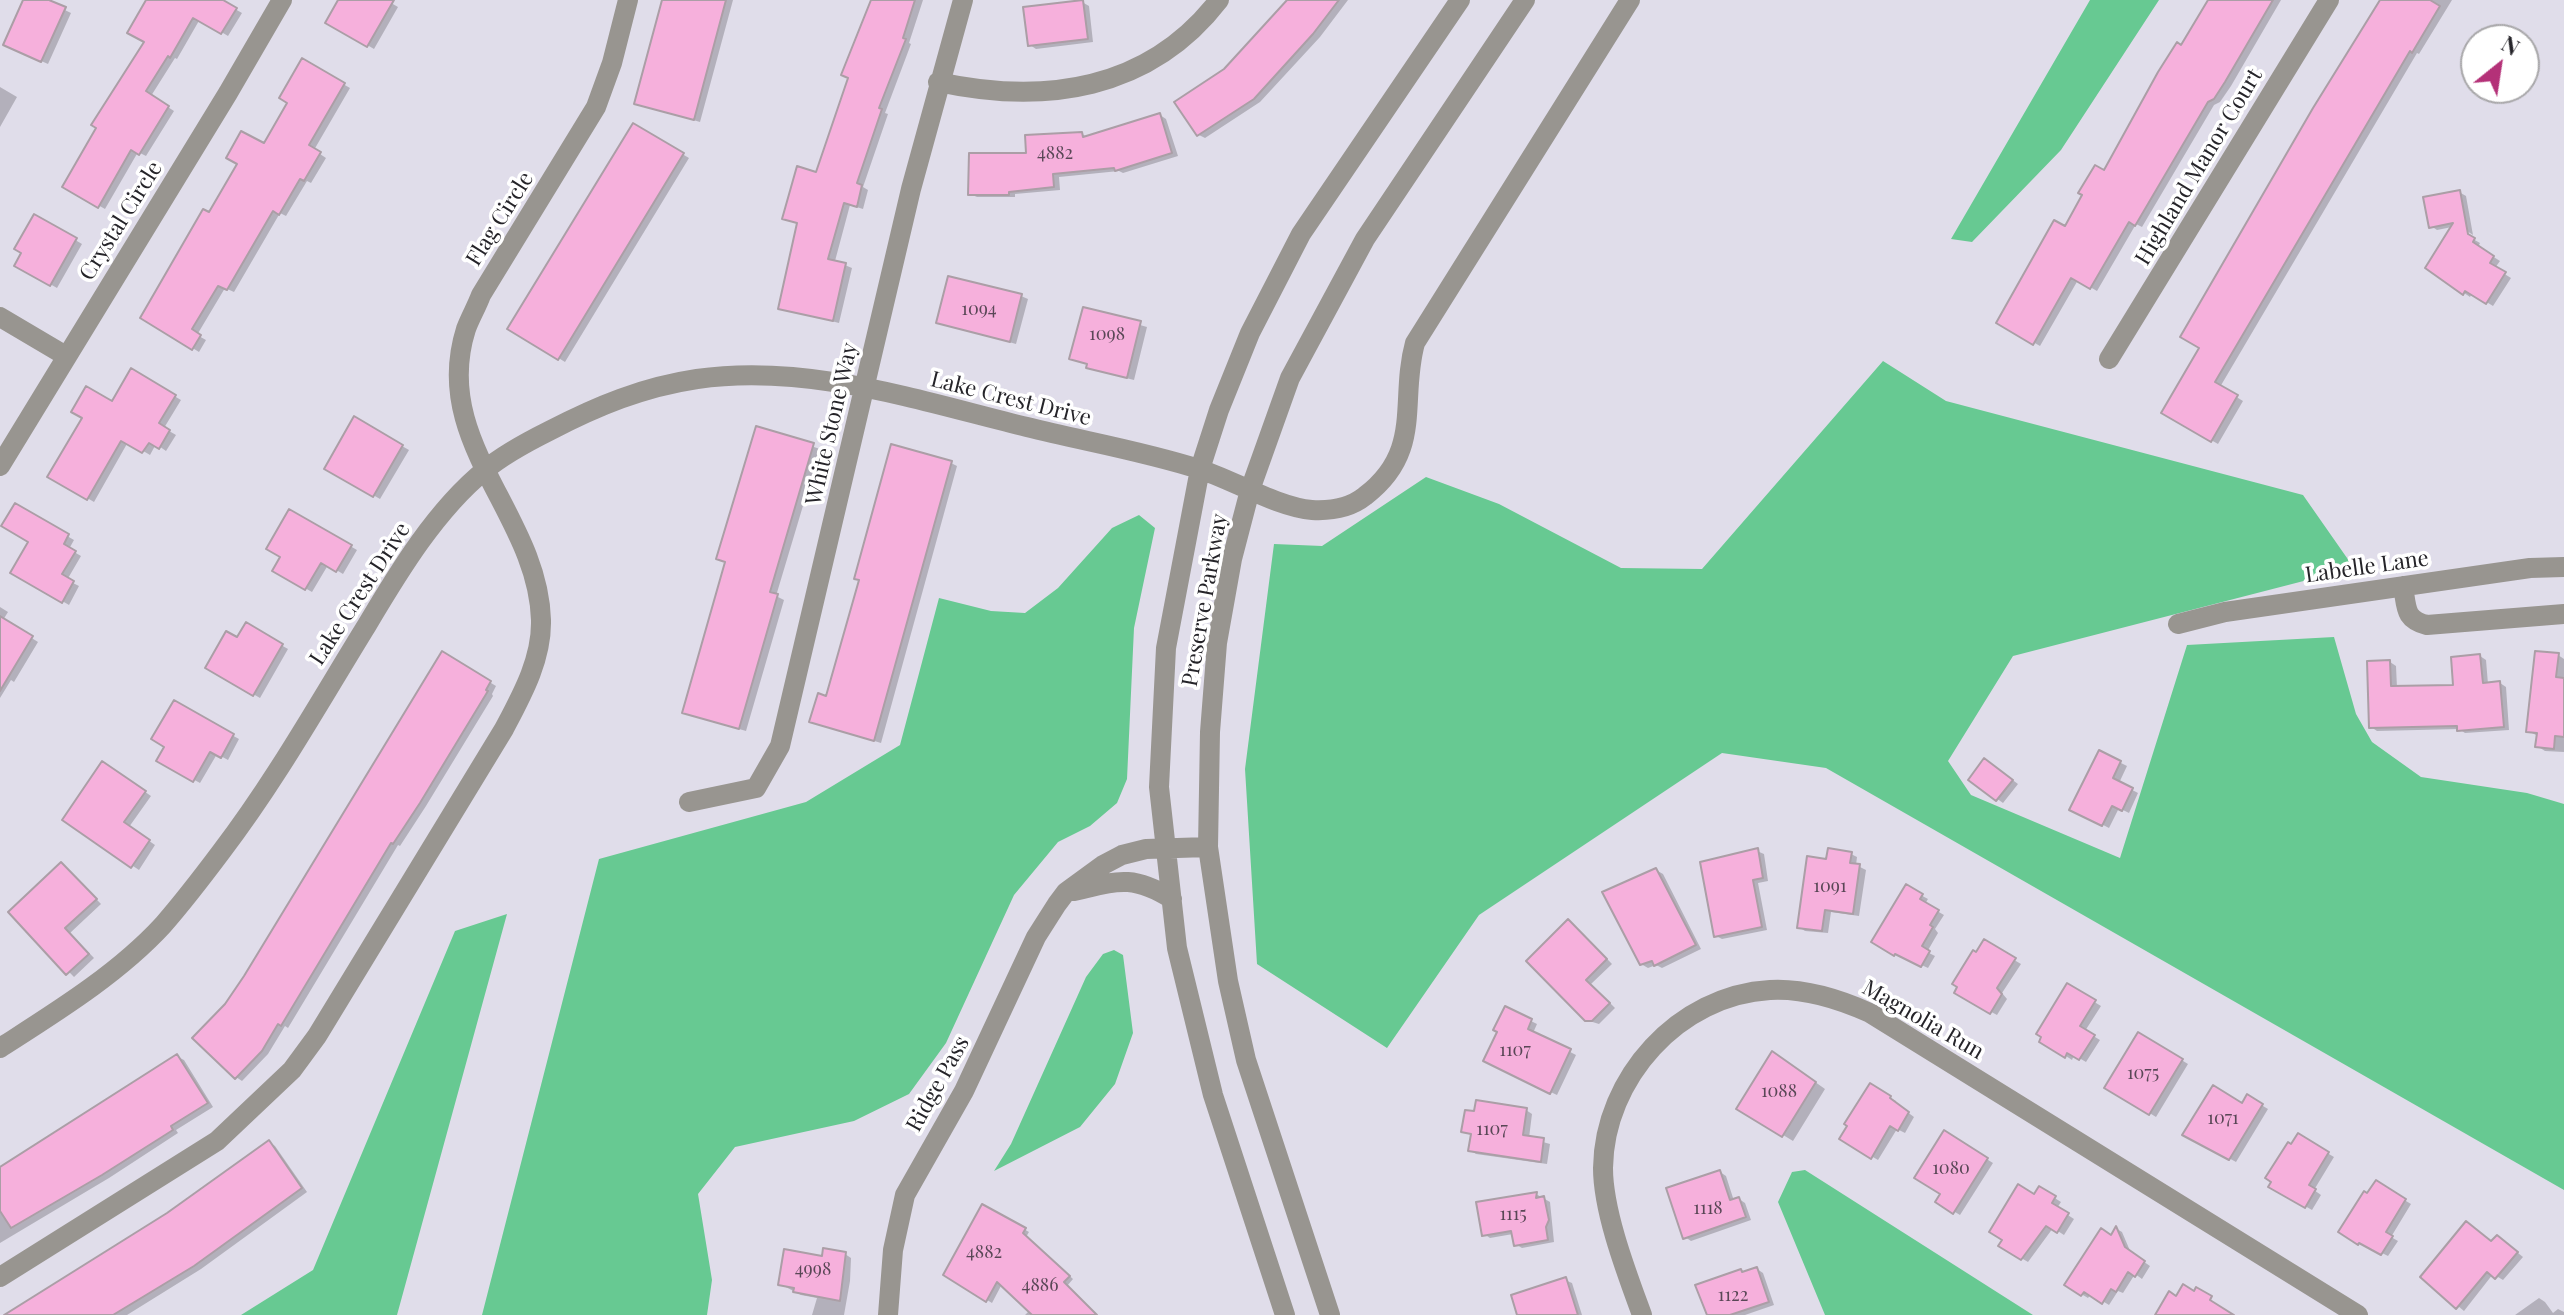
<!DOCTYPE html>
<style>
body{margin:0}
#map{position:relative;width:2564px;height:1315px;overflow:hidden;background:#e0ddea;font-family:"Playfair Display",serif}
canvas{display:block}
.north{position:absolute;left:2460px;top:24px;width:80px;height:80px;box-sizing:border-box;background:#fff;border:2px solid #a8a7a9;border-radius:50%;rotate:30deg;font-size:22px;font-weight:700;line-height:32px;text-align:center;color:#252429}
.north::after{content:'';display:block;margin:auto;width:28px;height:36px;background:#b43178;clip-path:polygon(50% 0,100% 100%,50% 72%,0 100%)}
</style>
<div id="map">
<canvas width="2564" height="1315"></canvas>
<div class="north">N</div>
</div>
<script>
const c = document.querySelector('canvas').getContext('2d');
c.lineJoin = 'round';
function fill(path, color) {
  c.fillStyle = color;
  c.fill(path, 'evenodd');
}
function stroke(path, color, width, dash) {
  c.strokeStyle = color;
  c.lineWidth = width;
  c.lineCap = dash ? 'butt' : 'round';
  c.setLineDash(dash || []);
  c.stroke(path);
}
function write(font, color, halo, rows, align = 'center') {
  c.font = font + ' "Playfair Display",serif';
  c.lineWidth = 7;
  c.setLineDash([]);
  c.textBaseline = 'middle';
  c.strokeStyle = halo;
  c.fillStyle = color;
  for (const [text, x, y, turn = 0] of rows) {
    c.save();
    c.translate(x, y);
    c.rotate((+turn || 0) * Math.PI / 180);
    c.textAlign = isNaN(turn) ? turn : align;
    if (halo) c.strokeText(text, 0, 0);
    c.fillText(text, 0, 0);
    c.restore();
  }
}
const forest = new Path2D(`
 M2090 0H2159L2061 150 1972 242 1951 239Z
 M1883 361 1946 401 2303 495 2354 568 2013 656 1948 761 1971 795 2120 858 2187 645 2334 637 2356 714 2372 742 2421 777 2527 793 2564 804V1190L1826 768 1722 753 1479 915 1387 1048 1257 964 1245 769 1274 544 1322 546 1426 477 1499 504 1621 568 1702 569Z
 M1139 515 1155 528 1134 628 1127 779 1117 803 1090 826 1058 842 1014 895 946 1043 909 1094 854 1121 735 1147 698 1194 712 1280 707 1315H482L599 859 806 802 900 745 939 598 991 611 1025 613 1058 588 1112 528Z
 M507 914 397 1315H241L313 1270 455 931Z
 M1114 950 1123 955 1133 1033 1115 1084 1080 1127 994 1171 1011 1144 1086 977 1103 954Z
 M1805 1170 2033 1315H1825L1778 1202 1792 1172Z`);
const shadow = new Path2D(`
 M25 0H44L71 13 48 64 12 48Z
 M149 0H219L242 13 228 36 200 19 177 59 175 58 151 96 174 111 146 156 138 152 105 209 64 186 146 41Z
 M341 0H386L398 7 374 49 328 22Z
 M664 0H733L700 122 636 103Z
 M873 0H923L909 43 911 44 885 113 888 114 863 187 868 190 863 209 850 205 835 261 852 268 839 323 780 308 799 224 785 218 817 174Z
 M1289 0H1348L1320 37 1260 102 1205 138 1199 135Z
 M2208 0H2281L2231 86 2220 102 2214 105 2142 227 2136 224 2097 291 2078 280 2040 346 1998 322 2105 173 2204 11Z
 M2382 0H2452L2419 54 2417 53 2220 387 2243 401 2218 444 2164 413 2202 347Z
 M1082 2 1089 6 1093 42 1036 49 1030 45Z
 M303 61 350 88 314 150 326 158 311 183 307 181 286 216 280 213 234 292 225 288 197 335 206 340 199 352 143 317 210 215 264 146 289 102Z
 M0 87 17 97 0 127Z
 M1160 115 1166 119 1178 156 1123 173 1119 171 1059 177 1060 190 1015 194V197H977L970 194 1029 155 1082 134 1087 137Z
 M633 125 689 158 565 362 510 328Z
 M2459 192 2466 196 2473 235 2461 227 2459 231 2480 243 2478 247 2500 261 2495 268 2511 278 2493 306 2472 293 2470 297 2427 268 2452 227 2437 230 2431 226Z
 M35 216 82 244 57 288 17 265Z
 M1021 296 1028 299 1016 344 938 322Z
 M1084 309 1147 327 1134 380 1094 370 1088 364 1072 358Z
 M132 371 181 400 164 428 176 435 166 451 156 444 150 455 128 442 94 502 50 476 112 404Z
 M355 419 409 450 380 499 327 468Z
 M757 428 820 449 776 596 784 600 746 731 691 715Z
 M951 463 957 466 881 743 818 724 827 698Z
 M15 506 74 540 69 549 81 556 67 580 79 586 69 605 13 572 31 541Z
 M290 511 357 550 343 574 328 565 312 592 275 571 283 557Z
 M0 607 8 612 3 620 38 642 14 682 11 680 0 698Z
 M246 625 288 649 260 698 207 667 238 640Z
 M443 654 496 686 492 694 493 696 426 806 400 846 398 845 288 1028 285 1026 268 1054 242 1081 236 1077 227 1005Z
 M2558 655 2564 659V752L2545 751 2537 746 2538 736 2528 731Z
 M2480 656 2486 660 2488 684 2500 683 2506 687 2509 730 2465 733 2459 729 2377 731 2371 727 2390 662 2396 666 2397 688 2455 686Z
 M174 703 239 739 228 760 217 754 200 783 158 760 167 746Z
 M2099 752 2127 766 2119 783 2138 793 2129 813 2119 808 2109 828 2078 812Z
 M1991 764 2018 784 2003 803 1971 780Z
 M109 767 151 796 129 827 155 845 139 870 64 820Z
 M1757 851 1764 854 1768 881 1758 883 1767 930 1722 939 1716 936Z
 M1851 854 1857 857 1856 865 1866 870 1859 916 1831 912 1828 933 1805 931 1799 927 1828 861Z
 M62 864 101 904 70 933 94 958 74 977 10 912Z
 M1656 870 1663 874 1701 949 1662 968 1656 965 1648 968 1641 964Z
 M1906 887 1928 899 1925 904 1944 915 1935 929 1938 933 1927 952 1935 956 1928 968 1902 956 1901 958 1874 941Z
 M1574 925 1612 964 1591 984 1615 1008 1599 1024 1586 1020Z
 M1984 942 2021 964 2002 993 2007 999 1997 1015 1956 993Z
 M2068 986 2101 1006 2085 1031 2100 1040 2086 1062 2074 1055 2072 1060 2066 1056Z
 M1531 1021 1537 1024 1533 1033 1576 1055 1557 1095 1491 1064Z
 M2139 1034 2188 1064 2156 1117 2107 1087Z
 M178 1057 184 1060 213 1107 176 1130 178 1133 109 1178 0 1243V1168Z
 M1783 1059 1825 1089 1793 1141 1739 1108Z
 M1870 1086 1896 1101 1895 1103 1914 1117 1905 1133 1897 1129 1878 1160 1842 1139Z
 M2248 1097 2268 1109 2236 1162 2185 1134 2243 1106Z
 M1526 1110 1532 1114 1529 1138 1550 1144 1547 1164 1476 1154 1470 1150 1472 1135 1463 1131Z
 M1944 1133 1993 1163 1960 1215 1938 1202 1943 1194Z
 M2298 1136 2334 1157 2314 1190 2321 1195 2312 1210 2270 1186Z
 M269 1142 275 1146 307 1192 201 1269 127 1315H5L168 1215Z
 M1720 1172 1726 1176 1734 1201 1739 1199 1745 1203 1751 1220 1691 1241 1685 1237Z
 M2376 1183 2411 1204 2391 1237 2398 1241 2388 1256 2366 1245 2365 1247 2340 1232Z
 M2039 1188 2061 1202 2057 1208 2074 1219 2064 1235 2053 1228 2028 1262 2001 1246Z
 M1536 1194 1550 1202 1554 1242 1522 1248 1515 1244 1513 1234 1490 1238 1484 1234Z
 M983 1206 1029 1232 1026 1237 1073 1279 1067 1286 1097 1315H1025L1030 1310 1002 1284 992 1303 946 1275Z
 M2117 1229 2122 1232 2131 1253 2150 1266 2142 1279 2135 1274 2123 1293 2118 1291 2109 1305 2091 1294 2088 1298 2066 1285Z
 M2503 1241 2523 1257 2503 1280 2493 1274 2464 1311 2423 1277 2492 1243Z
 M845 1254 851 1258 850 1281 844 1315H812L817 1298 801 1295 780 1284 824 1258Z
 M1757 1269 1763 1273 1774 1305 1745 1315H1710L1744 1274Z
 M1565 1280 1572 1283 1582 1315H1519Z
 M2539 1298 2545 1302 2553 1313 2558 1309 2564 1312V1315H2515Z`);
const building = new Path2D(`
 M23 0H49L66 7 41 62 3 45Z
 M146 0H223L237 8 221 34 193 18 170 58 168 56 146 91 169 106 139 155 131 150 98 208 62 187 96 128 91 125 144 42 127 33Z
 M338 0H394L367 47 325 23Z
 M662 0H726L694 120 634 104Z
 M871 0H915L903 38 906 39 879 108 882 109 857 183 862 185 857 207 844 203 828 259 846 263 833 321 778 309 797 223 782 219 797 166 816 172 848 78 841 75Z
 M1083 0 1088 39 1028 46 1023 7Z
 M1287 0H1339L1313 34 1254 99 1197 136 1174 102 1224 69Z
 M2208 0H2273L2225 82 2214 99 2208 102 2135 226 2129 222 2090 289 2071 278 2033 345 1996 323 2054 220 2065 226 2082 195 2078 193 2095 165 2104 170 2158 72 2177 42 2181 45Z
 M2380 0H2430L2440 6 2412 53 2410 51 2215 382 2238 395 2211 442 2161 413 2199 348 2180 337 2313 108Z
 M302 58 345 83 309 145 321 152 304 181 300 179 279 215 273 211 227 290 218 286 192 329 201 335 192 350 140 318 203 209 209 212 237 164 226 158 241 131 264 143 287 103 279 98Z
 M1160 113 1172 153 1115 171 1114 168 1053 174 1054 187 1009 192V195H968L969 153H1026L1025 135 1082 132 1083 137Z
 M633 123 684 153 558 360 507 329Z
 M2460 190 2468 234 2475 238 2473 242 2494 256 2490 263 2506 272 2486 304 2465 291 2463 295 2425 268 2453 223 2429 228 2423 197Z
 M34 214 77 238 50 286 14 266 21 253 14 249Z
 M948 276 1022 294 1010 342 936 323Z
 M1083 307 1141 321 1127 378 1086 368 1087 364 1069 359Z
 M131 368 176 395 159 423 170 430 159 449 149 443 142 453 121 441 87 500 47 477 82 418 71 412 86 386 112 401Z
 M354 416 403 445 373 497 324 469Z
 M756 426 814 443 770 592 778 594 739 729 682 713 725 562 716 559Z
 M891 444 952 461 874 741 809 722 818 693 826 696 859 580 854 579Z
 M15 503 69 534 64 544 76 551 62 574 74 581 62 603 10 573 28 542 1 526Z
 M289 509 352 545 336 572 321 563 305 590 272 571 280 557 266 549Z
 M0 616 33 636 0 691Z
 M246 622 283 644 253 696 205 668 226 631 237 637Z
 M442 651 491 681 486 690 488 691 420 803 393 844 391 843 281 1026 278 1024 262 1051 235 1079 192 1038 225 1004 244 976Z
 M2535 651 2559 653 2556 677 2564 678V737L2555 736 2554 749 2535 747 2537 733 2526 732Z
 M2480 654 2483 683 2500 681 2504 727 2457 731V726L2369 728 2367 661 2390 660 2391 686 2453 685 2451 657Z
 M174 700 234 734 221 758 210 752 193 782 156 761 164 747 151 739Z
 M2099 750 2121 761 2113 778 2133 788 2122 811 2112 806 2102 826 2069 810Z
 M1984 758 2013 780 1996 801 1968 780Z
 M102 761 146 791 124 822 150 840 131 868 62 820Z
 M1758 848 1763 878 1753 880 1762 927 1714 937 1700 862Z
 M1828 848 1852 852 1850 863 1860 864 1853 914 1825 910 1822 931 1797 928 1807 856 1826 859Z
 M61 862 97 899 65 928 89 954 66 975 8 912Z
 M1656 868 1696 945 1654 966 1652 961 1640 965 1602 892Z
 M1906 884 1923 894 1920 899 1939 910 1930 925 1933 927 1922 946 1930 951 1921 967 1895 954 1894 956 1871 942Z
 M1568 919 1607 959 1586 980 1610 1003 1592 1021H1585L1526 961Z
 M1984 939 2016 958 1997 988 2002 994 1990 1014 1954 993 1957 987 1952 984 1973 950 1976 952Z
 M2067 983 2096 1000 2080 1026 2095 1035 2079 1060 2067 1053 2065 1058 2039 1042 2041 1037 2036 1034Z
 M1505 1006 1532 1019 1528 1029 1571 1049 1550 1094 1483 1061 1497 1032 1493 1030Z
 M2138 1032 2183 1059 2149 1115 2104 1088Z
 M1772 1051 1816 1082 1782 1137 1736 1109Z
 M177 1054 208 1103 171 1126 173 1130 102 1175 11 1228 0 1211V1167Z
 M1870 1083 1891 1096 1890 1098 1909 1112 1898 1131 1890 1126 1871 1159 1839 1139 1847 1126 1844 1124Z
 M2213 1085 2242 1103 2247 1094 2263 1104 2229 1160 2182 1135Z
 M1476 1100 1527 1108 1523 1135 1544 1138 1541 1162 1468 1151 1471 1134 1461 1132 1465 1110 1474 1111Z
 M1944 1130 1988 1158 1953 1214 1935 1202 1940 1194 1914 1178Z
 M2298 1133 2329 1152 2309 1185 2316 1189 2305 1208 2268 1187 2271 1182 2265 1178 2288 1142 2291 1144Z
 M269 1140 302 1188 194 1266 113 1315H4L167 1213Z
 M1720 1170 1730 1200 1739 1197 1746 1217 1683 1239 1666 1188Z
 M2376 1180 2406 1199 2386 1232 2393 1236 2381 1255 2359 1243 2358 1245 2338 1232 2364 1191 2367 1193Z
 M2018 1184 2034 1194 2039 1186 2056 1196 2052 1203 2069 1213 2057 1233 2046 1226 2021 1260 1998 1246 2002 1240 1989 1232Z
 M1537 1192 1536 1198 1544 1196 1549 1220 1546 1227 1548 1240 1514 1246 1511 1231 1482 1236 1476 1202Z
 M982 1204 1026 1228 1023 1233 1070 1276 1064 1282 1097 1315H1032L997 1282 986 1302 943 1275Z
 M2466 1221 2491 1241 2497 1235 2518 1252 2495 1279 2487 1272 2456 1309 2420 1277Z
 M2116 1226 2125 1247 2145 1261 2135 1277 2128 1272 2116 1292 2111 1289 2102 1304 2084 1292 2081 1296 2064 1285 2101 1228 2111 1235Z
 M823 1248 846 1252 840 1301 793 1292 794 1288 778 1285 784 1249 822 1256Z
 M1757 1267 1769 1302 1730 1315H1707L1695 1285 1741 1269 1742 1272Z
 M1566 1277 1578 1315H1517L1511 1295Z
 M2183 1284 2194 1291 2196 1287 2212 1296 2210 1300 2234 1315H2155L2169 1291 2176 1296Z`);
const minor = new Path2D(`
 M938 82C1044 105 1149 91 1219 0
 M0 317 66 356
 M2109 359 2329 0
 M0 466 228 93 282 0
 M2403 586C2407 608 2404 619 2427 625L2564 614
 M2178 624 2225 612 2530 568 2564 567
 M689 802 756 788 780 746 911 189 963 0
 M1074 891C1117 881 1132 874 1172 899
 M0 1048C56 1012 118 974 163 925 183 902 203 876 221 852 276 780 320 701 367 625 399 571 436 510 485 470 504 454 527 442 549 431 597 406 643 387 697 379 808 363 920 401 1027 427 1083 441 1143 451 1199 469 1231 479 1279 508 1312 510 1330 511 1350 508 1365 496 1424 451 1399 401 1415 343L1630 0
 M0 1277 217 1141 292 1070 317 1036 504 729C522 695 542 659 541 620 538 514 430 442 466 329 470 318 477 306 481 295L596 107 612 63 628 0
 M888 1315 893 1250 905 1195 964 1091 1036 937 1057 904 1066 892 1103 865 1122 855 1146 849 1208 847
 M1285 1315 1213 1095 1177 948 1159 787 1166 648 1200 469 1219 410 1250 333 1301 234 1460 0
 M1330 1315 1246 1060 1228 981 1208 847 1210 732 1217 643 1232 559 1250 490 1290 378 1365 239 1525 0
 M1642 1315C1627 1274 1603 1212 1603 1168 1604 1078 1679 995 1770 990 1805 988 1839 999 1870 1013L2358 1315`);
const numberNames = [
 ["4882",1055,153],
 ["1094",979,309],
 ["1098",1107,334],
 ["1091",1830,886],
 ["1107",1515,1050],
 ["1075",2143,1073],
 ["1088",1779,1091],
 ["1071",2223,1118],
 ["1107",1492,1129],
 ["1080",1951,1168],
 ["1118",1708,1208],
 ["1115",1513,1214],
 ["4882",984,1252],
 ["4998",813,1269],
 ["4886",1040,1285],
 ["1122",1733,1295]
];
const streetNames = [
 ["Highland Manor Court",2199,167,-59],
 ["Flag Circle",500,219,-58],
 ["Crystal Circle",121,221,-58],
 ["Lake Crest Drive",1011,399,14],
 ["White Stone Way",832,424,-77],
 ["Labelle Lane",2367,567,-8],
 ["Lake Crest Drive",360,594,-57],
 ["Preserve Parkway",1205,600,-80],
 ["Magnolia Run",1923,1020,30],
 ["Ridge Pass",938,1084,-61]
];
fill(forest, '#67c992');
fill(shadow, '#0003');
fill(building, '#f6b0dc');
stroke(building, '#ab9ea6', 2);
stroke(minor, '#989590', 20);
write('18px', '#594756', null, numberNames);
write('22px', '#252429', '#fff', streetNames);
</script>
